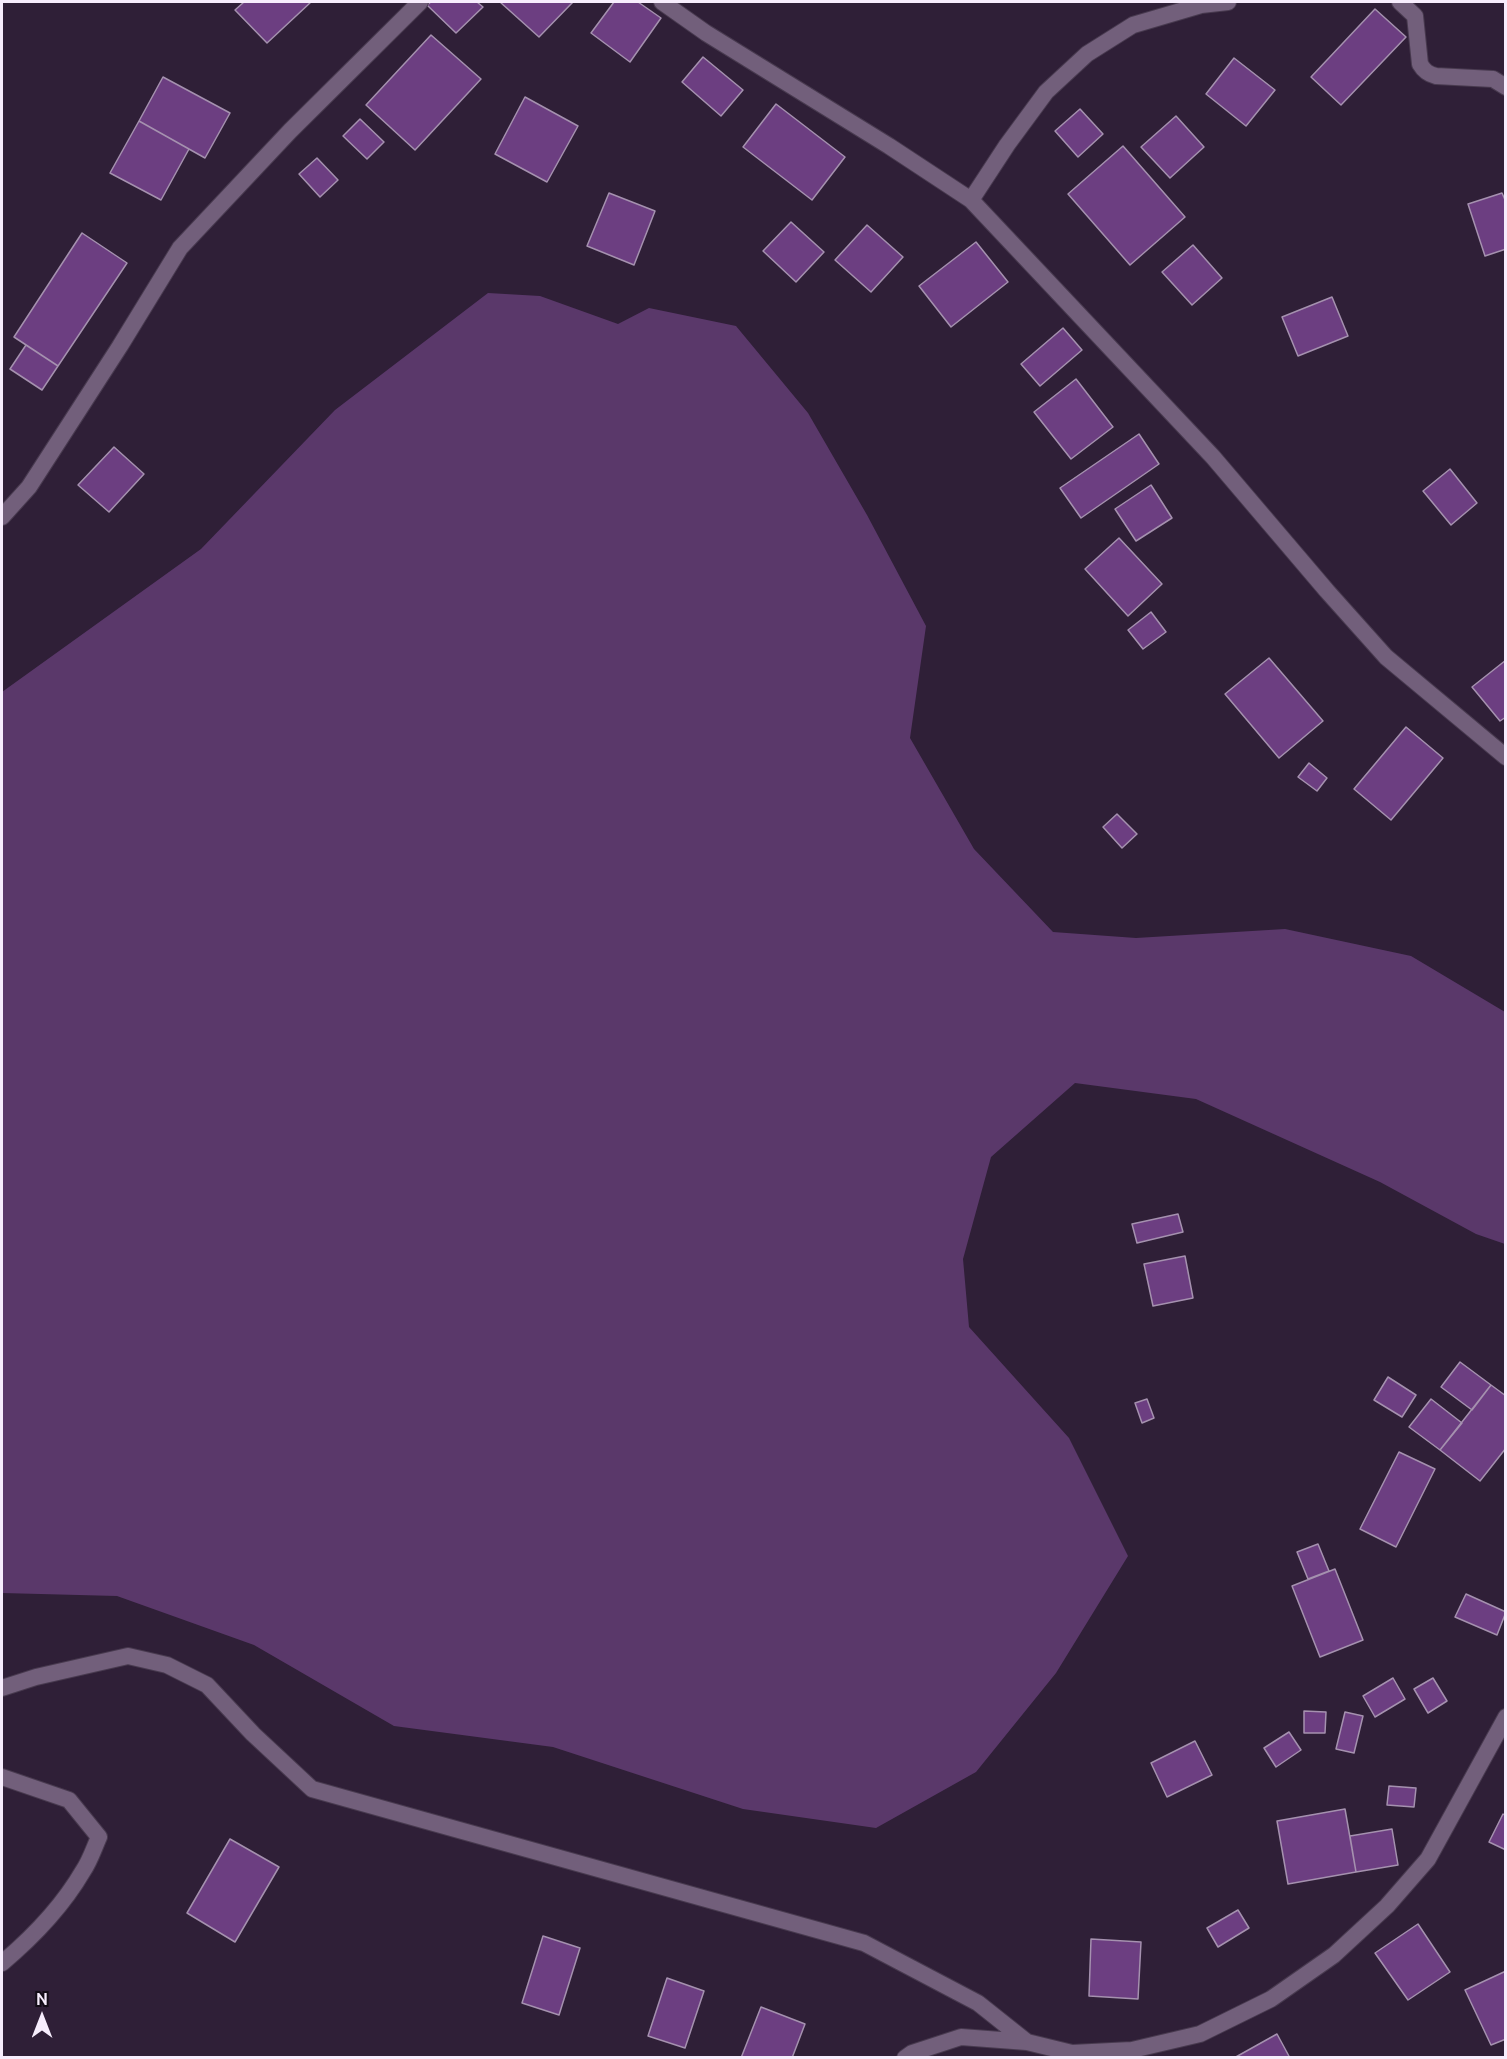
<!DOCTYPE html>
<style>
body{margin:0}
#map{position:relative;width:1507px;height:2059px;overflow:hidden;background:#2f1f37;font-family:Ubuntu,sans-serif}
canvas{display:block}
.frame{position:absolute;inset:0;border:3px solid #f7edfd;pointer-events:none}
.north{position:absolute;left:12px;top:1987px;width:60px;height:60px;-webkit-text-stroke:4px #130c17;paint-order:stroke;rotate:0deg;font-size:16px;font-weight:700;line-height:24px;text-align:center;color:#f7edfd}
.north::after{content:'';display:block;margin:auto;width:21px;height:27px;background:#f7edfd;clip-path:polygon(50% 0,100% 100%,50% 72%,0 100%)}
</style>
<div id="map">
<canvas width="1507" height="2059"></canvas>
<div class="frame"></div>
<div class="north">N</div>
</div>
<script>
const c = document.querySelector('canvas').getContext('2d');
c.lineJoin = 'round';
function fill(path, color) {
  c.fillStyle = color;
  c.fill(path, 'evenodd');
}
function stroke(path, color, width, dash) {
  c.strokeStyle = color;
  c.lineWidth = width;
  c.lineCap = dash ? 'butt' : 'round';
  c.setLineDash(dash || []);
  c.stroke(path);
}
const green = new Path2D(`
 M488 293 540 296 618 324 649 308 736 326 808 413 867 515 926 626 910 738 974 849 1053 932 1136 938 1285 929 1411 956 1505 1012V1244L1476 1234 1380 1182 1196 1099 1075 1083 991 1157 963 1259 969 1327 1069 1438 1128 1556 1056 1673 976 1772 876 1828 743 1809 553 1747 394 1726 254 1645 117 1596 2 1593V692L201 549 335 410Z`);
const building = new Path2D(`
 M244 2H311L267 43 235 10Z
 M431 2H477L483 7 456 33 427 5Z
 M500 2H573L539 37Z
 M614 2H638L661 18 630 62 591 33Z
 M1375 9 1406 37 1341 105 1311 77Z
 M431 35 481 79 415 150 366 105Z
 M703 57 743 90 721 116 682 82Z
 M1234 58 1275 90 1246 126 1206 94Z
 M163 77 230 113 205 158 139 121Z
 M525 97 578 126 547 182 495 154Z
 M776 104 845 157 812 200 743 147Z
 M1080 109 1103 134 1078 157 1055 131Z
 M1176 116 1204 147 1170 178 1141 147Z
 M360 119 384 142 367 159 343 136Z
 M139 121 189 149 161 200 110 173Z
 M1123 146 1185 217 1130 265 1068 194Z
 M317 158 338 180 320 197 299 174Z
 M609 193 655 211 634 265 587 246Z
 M1502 193 1506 202V249L1485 256 1468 204Z
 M791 222 824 252 796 282 763 251Z
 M867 225 903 257 871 292 835 260Z
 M82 233 127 263 58 366 14 337Z
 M976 242 1008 282 951 327 919 286Z
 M1193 245 1222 278 1192 305 1162 272Z
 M1332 297 1348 336 1298 356 1282 317Z
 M1063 328 1082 350 1040 386 1021 364Z
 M26 345 58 366 42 390 10 369Z
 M1076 379 1113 427 1071 459 1034 412Z
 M1139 434 1159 464 1081 518 1060 488Z
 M114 447 144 474 109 512 78 485Z
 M1450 469 1477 503 1451 525 1423 491Z
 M1151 485 1172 518 1136 541 1115 509Z
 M1119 538 1162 584 1128 616 1085 569Z
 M1151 612 1166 632 1143 649 1128 630Z
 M1269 658 1323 721 1279 758 1225 694Z
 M1506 660V717L1500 721 1472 687Z
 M1406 727 1443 758 1391 820 1354 789Z
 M1309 763 1327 778 1317 791 1298 777Z
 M1117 814 1137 834 1122 848 1103 827Z
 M1178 1214 1183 1232 1137 1243 1132 1224Z
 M1185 1256 1193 1298 1153 1306 1144 1264Z
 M1460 1362 1491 1385 1472 1410 1441 1387Z
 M1388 1377 1416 1395 1402 1417 1374 1400Z
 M1491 1385 1506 1396V1448L1480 1481 1440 1450Z
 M1147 1399 1154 1418 1142 1423 1135 1403Z
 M1431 1399 1462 1423 1440 1450 1409 1427Z
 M1399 1452 1435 1469 1396 1547 1360 1529Z
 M1318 1544 1329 1571 1308 1579 1297 1552Z
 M1335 1569 1363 1640 1320 1657 1292 1586Z
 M1466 1594 1506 1612 1497 1635 1455 1617Z
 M1393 1678 1405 1699 1375 1717 1363 1696Z
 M1433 1678 1447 1701 1428 1713 1414 1689Z
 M1304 1711 1326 1712 1325 1733H1304Z
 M1345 1712 1363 1716 1354 1753 1336 1749Z
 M1289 1732 1301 1750 1276 1767 1264 1748Z
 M1195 1741 1212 1775 1167 1797 1151 1763Z
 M1389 1786 1416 1788 1414 1807 1387 1805Z
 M1345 1809 1356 1872 1288 1884 1277 1821Z
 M1503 1814 1506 1816V1850L1489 1842Z
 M1392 1829 1398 1865 1356 1872 1350 1836Z
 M230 1839 279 1867 235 1942 187 1913Z
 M1238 1910 1249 1928 1218 1947 1207 1928Z
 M1418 1924 1450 1972 1408 2000 1375 1953Z
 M543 1936 580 1948 559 2015 522 2003Z
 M1091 1939 1141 1942 1138 1999 1089 1996Z
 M1506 1971V2039L1491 2045 1465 1990Z
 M667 1978 704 1991 685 2048 648 2036Z
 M761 2007 805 2024 792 2058H741Z
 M1277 2034 1290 2058H1234Z`);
const minor = new Path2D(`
 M662 2 706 33 889 146 971 200 1213 457 1327 591 1386 657 1506 757
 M1400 2 1415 16 1420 64C1424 71 1428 74 1436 76L1493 79 1506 87
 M971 200 1007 145 1046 92 1087 54 1133 25 1201 5 1228 2
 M2 517 29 487 120 346 180 248 290 131 420 2
 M2 1688 36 1677 128 1656 167 1665 207 1685 253 1734 312 1789 864 1943 978 2003 1027 2042
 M2 1777 69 1800 99 1837C94 1848 90 1861 83 1871 62 1907 33 1937 2 1963
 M905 2058 912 2053 961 2037 1027 2042 1072 2053 1132 2050 1200 2034 1271 1999 1334 1955 1387 1906 1428 1859 1506 1717`);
fill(green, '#5a386a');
fill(building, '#6c3e81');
stroke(building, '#a591af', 1.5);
stroke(minor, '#483a4f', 18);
stroke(minor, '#725f7b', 16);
</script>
